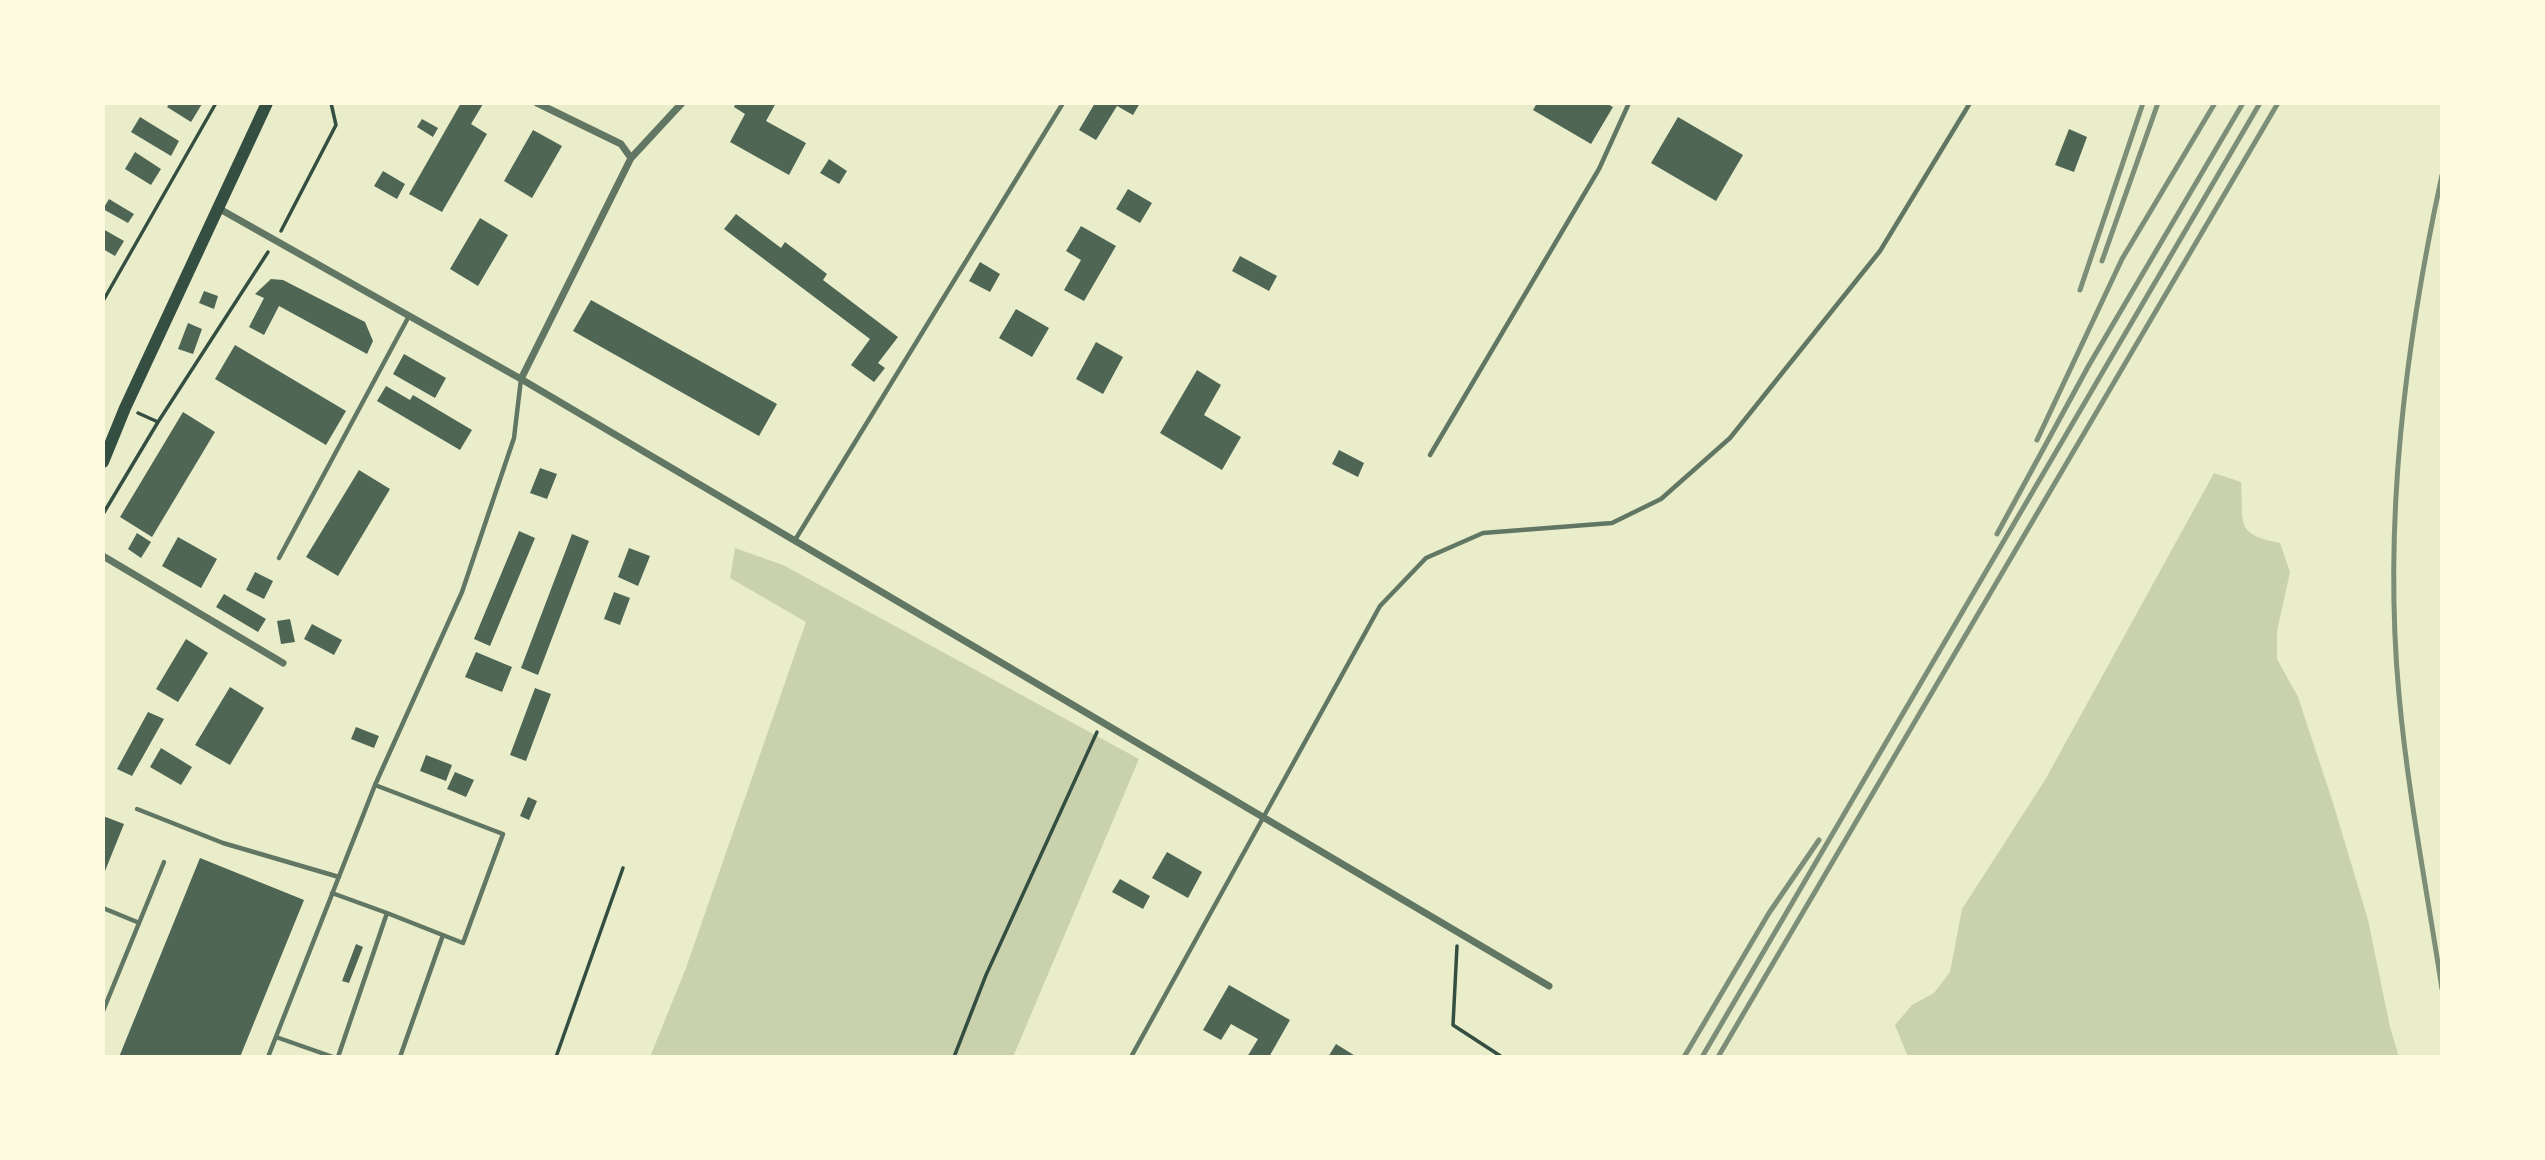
<!DOCTYPE html>
<style>
body{margin:0}
#map{position:relative;width:2545px;height:1160px;overflow:hidden;background:#e9edc9;font-family:Commissioner,sans-serif}
canvas{display:block}
.frame{position:absolute;inset:0;border:105px solid #fefae0;pointer-events:none}
</style>
<div id="map">
<canvas width="2545" height="1160"></canvas>
<div class="frame"></div>
</div>
<script>
const c = document.querySelector('canvas').getContext('2d');
c.lineJoin = 'round';
function fill(path, color) {
  c.fillStyle = color;
  c.fill(path, 'evenodd');
}
function stroke(path, color, width, dash) {
  c.strokeStyle = color;
  c.lineWidth = width;
  c.lineCap = dash ? 'butt' : 'round';
  c.setLineDash(dash || []);
  c.stroke(path);
}
const green = new Path2D(`
 M2214 473 2241 482C2244 524 2234 534 2280 543L2290 572 2277 631V659L2298 697 2334 806 2368 920 2390 1027 2399 1057H1908L1895 1025 1912 1005 1934 993 1950 972 1962 909 2045 780Z
 M735 548 783 565 1139 759 1013 1057H650L686 968 806 622 730 578Z`);
const building = new Path2D(`
 M170 103H201L202 104 191 122 167 107Z
 M461 103 483 104 471 124 487 134 442 212 409 194Z
 M736 103H776L766 121 806 143 789 175 730 142 745 114 734 107Z
 M1095 103H1140L1133 115 1117 106 1096 140 1079 130Z
 M1537 103H1606L1613 107 1591 144 1533 110Z
 M140 117 179 141 171 156 131 132Z
 M1678 117 1743 155 1716 201 1651 163Z
 M422 119 438 128 433 137 417 127Z
 M2069 129 2087 137 2074 172 2055 165Z
 M533 130 562 146 532 198 504 181Z
 M135 152 161 169 151 185 125 169Z
 M829 159 847 171 839 184 820 173Z
 M383 171 405 184 397 199 374 186Z
 M1128 189 1152 203 1140 223 1116 209Z
 M109 199 134 214 128 223 103 209Z
 M736 214 781 248 785 242 827 274 823 280 898 337 878 363 885 368 874 382 851 365 870 339 724 229Z
 M480 218 508 235 478 286 450 269Z
 M1081 226 1116 246 1084 301 1064 290 1081 260 1066 251Z
 M103 229 124 241 115 256 103 249Z
 M1240 256 1277 276 1269 291 1232 271Z
 M980 262 1000 274 990 292 969 281Z
 M271 279 283 280 365 322 373 341 367 354 279 306 264 335 249 327 264 298 255 294Z
 M204 291 218 296 214 309 199 303Z
 M591 300 777 404 759 436 573 331Z
 M1016 309 1049 328 1032 357 999 338Z
 M188 323 202 329 193 354 178 349Z
 M1096 342 1123 357 1103 394 1076 379Z
 M235 345 346 411 326 445 215 379Z
 M404 354 446 378 435 398 393 374Z
 M1197 370 1221 385 1204 415 1241 437 1222 470 1160 433Z
 M386 386 410 400 413 395 472 430 460 450 377 401Z
 M183 412 215 432 152 537 120 517Z
 M1339 450 1364 463 1358 477 1332 464Z
 M540 468 557 474 547 499 530 493Z
 M359 470 390 489 338 576 306 557Z
 M519 531 535 538 490 646 474 639Z
 M137 533 151 542 141 558 128 549Z
 M572 534 589 541 538 675 521 668Z
 M178 537 217 559 201 588 162 566Z
 M629 548 650 556 638 586 618 577Z
 M255 572 273 581 264 599 246 590Z
 M614 592 630 598 620 625 604 619Z
 M224 594 266 619 258 632 216 607Z
 M290 619 295 642 281 644 277 621Z
 M312 624 342 640 334 655 304 639Z
 M186 639 208 653 178 702 156 689Z
 M476 652 512 667 502 692 465 677Z
 M230 687 264 708 230 765 195 745Z
 M535 688 551 694 526 761 510 755Z
 M148 712 164 719 132 776 117 769Z
 M356 727 379 736 374 748 351 739Z
 M161 748 192 767 181 785 150 767Z
 M426 755 452 765 446 781 420 771Z
 M455 772 474 780 466 797 447 789Z
 M528 797 537 801 529 820 520 816Z
 M103 816 124 824 103 876Z
 M1167 852 1202 872 1188 898 1152 878Z
 M200 858 304 900 240 1057H119Z
 M1120 879 1150 896 1143 909 1112 892Z
 M356 944 363 947 349 983 342 981Z
 M1229 985 1290 1020 1269 1057H1247L1258 1039 1231 1024 1221 1040 1203 1030Z
 M1336 1044 1357 1057H1328Z`);
const path = new Path2D(`
 M281 231 336 125 331 103
 M103 301 216 103
 M138 413 158 422
 M103 514 158 422 268 252
 M1457 946 1453 1025 1502 1057
 M556 1057 623 868
 M954 1057 986 975 1097 732`);
const service = new Path2D(`
 M1430 455 1599 169 1629 103
 M795 540 1063 103
 M279 558 409 316
 M375 785 462 592 514 438 521 379
 M137 809 223 843 339 877
 M332 893 387 913
 M103 908 137 922
 M103 1011 164 862
 M276 1037 333 1057
 M268 1057 375 785 503 834 463 943 387 913 338 1057
 M400 1057 443 935
 M1131 1057 1380 606 1426 558 1483 533 1612 523 1661 499 1730 438 1880 251 1970 103`);
const minor = new Path2D(`
 M537 103 621 144 631 158
 M218 208 521 379 1549 986
 M521 379 631 158 682 103
 M103 556 283 663`);
const secondary = new Path2D(`
 M103 462 125 408 267 103`);
const rail = new Path2D(`
 M2442 175C2405 345 2383 522 2399 695 2408 794 2427 891 2442 989
 M2102 261 2158 103
 M2080 290 2143 103
 M2037 440 2122 259 2215 103
 M1997 534 2089 365 2243 103
 M1684 1057 1769 913 1819 840
 M1702 1057 2260 103
 M1718 1057 2278 103`);
fill(green, '#cad2ad');
fill(building, '#4f6655');
stroke(path, '#344e41', 3.5);
stroke(service, '#617663', 4.5);
stroke(minor, '#617663', 7);
stroke(secondary, '#344e41', 12);
stroke(rail, '#7c8e77', 5);
</script>
